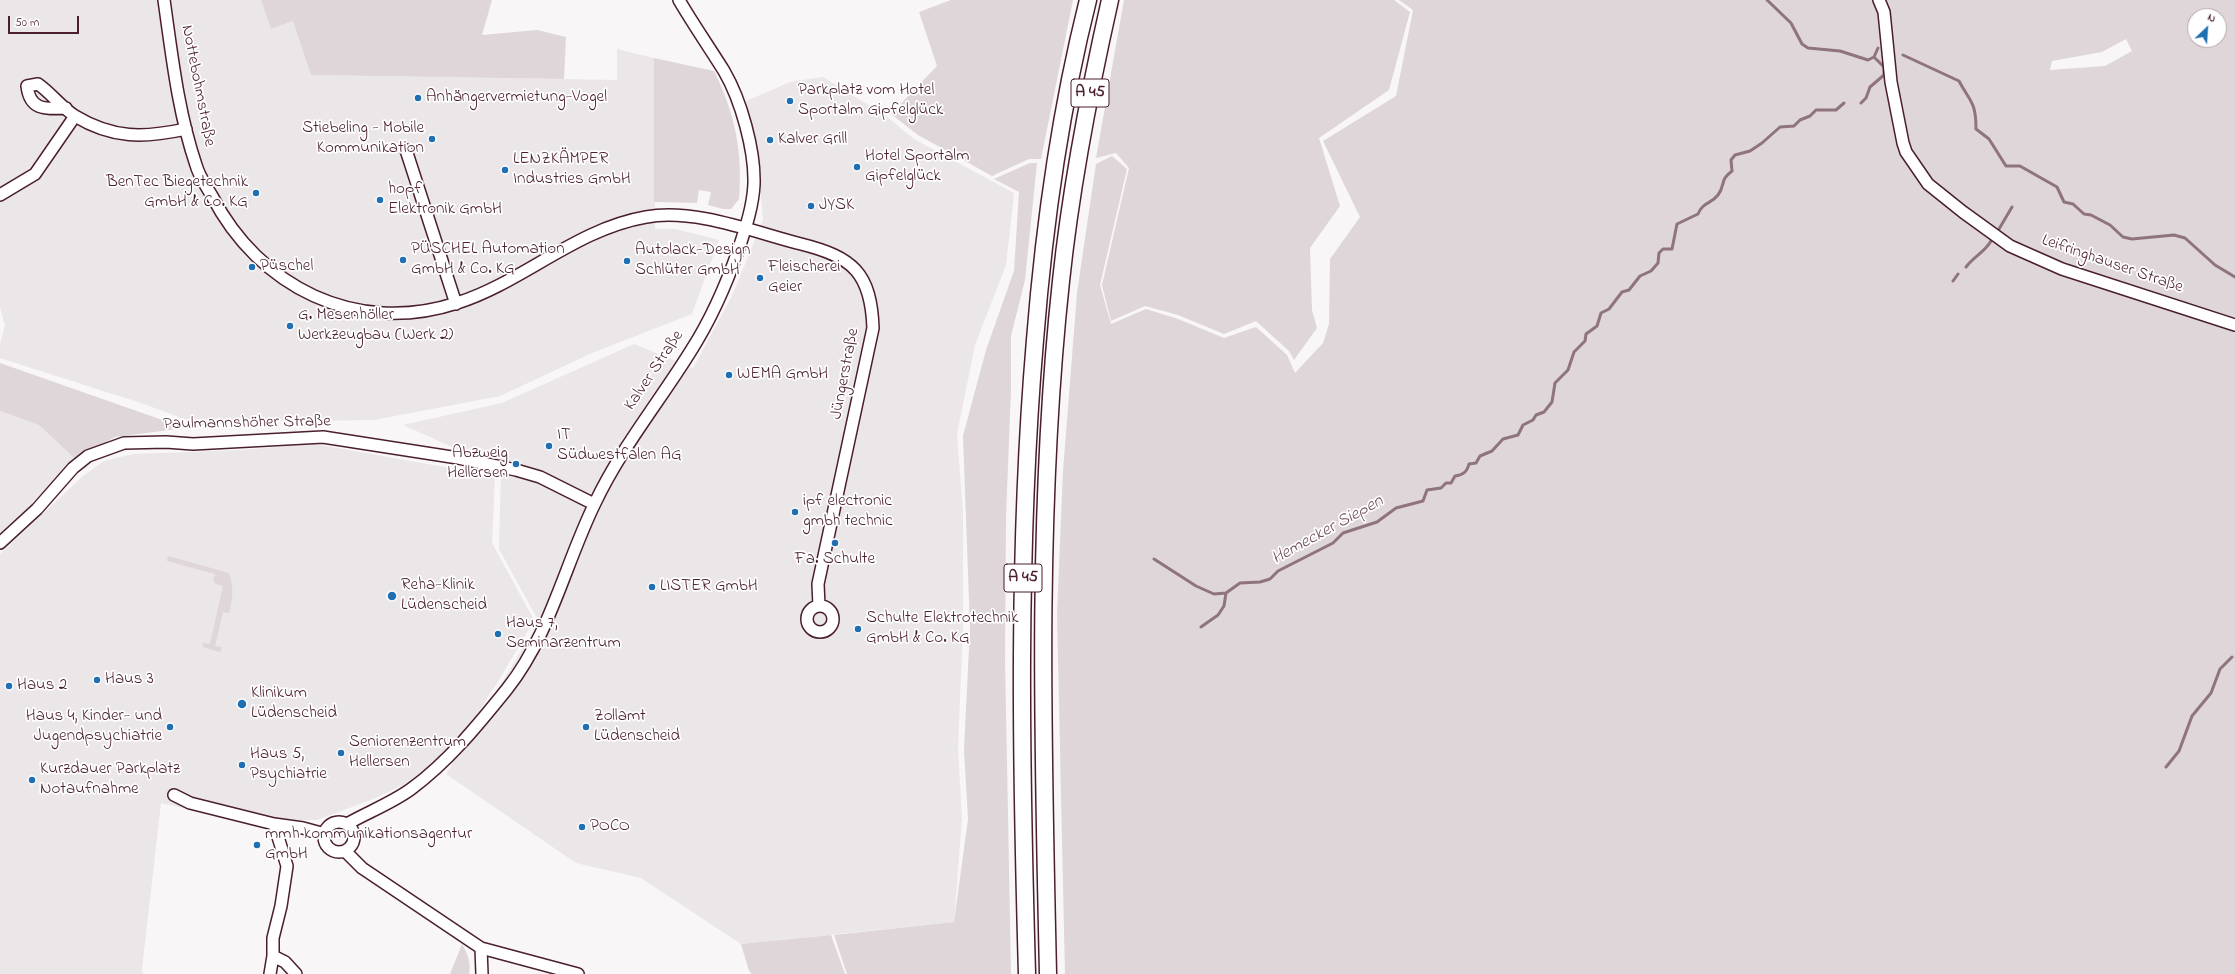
<!DOCTYPE html>
<meta charset="utf-8">
<style>
body{margin:0}
#map{position:relative;width:2235px;height:974px;overflow:hidden;background:#f8f6f7;font-family:"Indie Flower",sans-serif}
canvas{display:block}
.north{position:absolute;left:2187px;top:8px;width:40px;height:40px;box-sizing:border-box;background:#fff;border:1px solid #b7a5aa;border-radius:50%;rotate:25deg;font-size:11px;font-weight:700;line-height:16px;text-align:center;color:#4a1f2b}
.north::after{content:'';display:block;margin:auto;width:14px;height:18px;background:#1f6fb2;clip-path:polygon(50% 0,100% 100%,50% 72%,0 100%)}
.scale{position:absolute;left:8px;top:16px;width:71px;height:18px;box-sizing:border-box;border:2px solid #4a1f2b;border-top:0;padding-left:5px;font-size:12px;line-height:14px;white-space:nowrap;color:#4a1f2b;-webkit-text-stroke:3px #fff;paint-order:stroke}
</style>
<div id="map">
<canvas width="2235" height="974"></canvas>
<div class="north">N</div>
<div class="scale">50 m</div>
</div>
<script>
const c = document.querySelector('canvas').getContext('2d');
c.lineJoin = 'round';
function fill(path, color) {
  c.fillStyle = color;
  c.fill(path, 'evenodd');
}
function stroke(path, color, width, dash) {
  c.strokeStyle = color;
  c.lineWidth = width;
  c.lineCap = dash ? 'butt' : 'round';
  c.setLineDash(dash || []);
  c.stroke(path);
}
function write(font, color, halo, rows, align = 'center') {
  c.font = font + ' "Indie Flower",sans-serif';
  c.lineWidth = 3.5;
  c.setLineDash([]);
  c.textBaseline = 'middle';
  c.strokeStyle = halo;
  c.fillStyle = color;
  for (const [text, x, y, turn = 0] of rows) {
    c.save();
    c.translate(x, y);
    c.rotate((+turn || 0) * Math.PI / 180);
    c.textAlign = isNaN(turn) ? turn : align;
    if (halo) c.strokeText(text, 0, 0);
    c.fillText(text, 0, 0);
    c.restore();
  }
}
const built = new Path2D(`
 M0 0H261L271 29 293 21 311 75 617 80V49L654 58 655 229H675L719 240 692 314 592 353 500 396 374 420 227 422 201 425 141 403 0 358V344L5 325 0 308Z
 M823 77 886 116 914 139 1014 193 1006 265 975 345 957 434 963 513V627L958 749 962 818 954 922 741 944 641 878 576 863 446 774 539 622 499 549 501 469 403 425 502 403 634 344 693 368 732 296 763 220 758 161 744 102 790 82Z
 M0 411 39 425 75 459 0 536Z
 M315 444 495 476 492 543 534 620 499 680 468 728 428 767 403 785 373 799 317 820H284L229 807 201 812 161 803 142 969 143 974H0V554L83 476 104 461 133 454 241 450Z`);
const green = new Path2D(`
 M261 0H492L482 35 537 30 566 37 564 79 311 75 293 21 271 29Z
 M951 0H1073L1041 159H1029L992 176 918 135 891 114 937 66 919 12Z
 M1124 0H1394L1410 12 1389 90 1319 138 1340 206 1310 248 1312 310 1317 328 1294 360 1289 351 1256 321 1224 334 1178 315 1145 306 1111 321 1102 285 1129 168 1116 153 1096 158Z
 M1399 0H2235V974H1065L1057 614 1063 471 1077 293 1096 164 1112 156 1127 169 1100 285 1111 324 1146 309 1178 319 1224 338 1256 327 1287 355 1295 373 1323 343 1329 324 1330 259 1360 217 1323 141 1396 96 1413 10ZM2195 16H2219V40H2195ZM2126 39 2132 51 2105 66 2050 70 2052 61 2102 52Z
 M654 58 714 71C735 113 743 153 739 199L731 209H723L708 205 711 192 699 190 697 203 654 202Z
 M1030 163H1037L1025 280 1011 336V390L1006 516 1005 659 1011 974H847L834 935 954 922 968 819 964 750 970 628 963 436 986 350 1014 271 1019 192 994 179Z
 M0 363 185 428 115 437 75 459 39 425 0 411Z
 M168 556 229 573C234 586 233 600 229 613L223 612 215 646 222 647 220 652 203 647 202 643 210 644 223 586 216 584 213 580 215 574 167 561Z
 M831 935 845 974H752L749 971 741 944Z
 M462 944C468 955 471 962 469 974H450Z`);
const stream = new Path2D(`
 M1767 0 1791 23 1802 44 1808 48 1840 51 1868 60 1874 57 1878 48
 M1903 55 1959 81C1970 102 1976 101 1976 129L1989 139 2006 166H2020L2057 187 2064 202 2073 204 2084 214 2091 215 2110 225 2123 237 2132 239 2174 235 2185 238 2215 265 2235 277
 M1861 103 1866 98 1870 87 1884 75V67L1874 57
 M1999 229 2012 207
 M1966 267C1974 256 1984 253 1991 241
 M1953 281 1958 274
 M1154 559 1196 586 1214 594 1226 593 1240 583 1260 582 1270 579 1278 571 1333 543 1343 533 1377 522 1396 508 1423 501 1427 490 1441 488 1446 483H1451L1455 476C1463 475 1467 472 1469 464L1476 463 1480 456 1492 451 1503 439 1518 435 1523 425 1533 420 1536 415 1544 412 1552 402 1555 383 1568 370 1574 352 1585 341 1586 334 1597 326 1601 313 1609 309 1622 292 1629 290 1640 276 1651 271 1658 263 1659 253 1663 249H1672L1677 224 1698 214C1703 202 1711 204 1718 195 1726 184 1719 181 1732 171L1731 160 1735 155 1750 151 1762 143 1780 127 1794 126 1800 120 1810 116 1816 110H1836L1844 103
 M1201 627 1218 615 1224 606 1226 593
 M2166 767 2179 751 2192 716 2211 693 2220 669 2232 657`);
const minor = new Path2D(`
 M164 0C172 56 178 112 196 165 199 176 206 186 212 196 259 287 356 336 457 303 523 282 576 229 646 217 694 208 754 232 801 244 853 257 871 273 873 328L818 584 819 606
 M1879 0 1884 12 1891 82 1903 143 1906 152 1928 184 1963 212 2010 246 2062 269 2235 325
 M66 108C46 109 30 111 27 86L38 84C51 93 62 108 75 116 113 139 144 138 186 129
 M406 150 456 304
 M0 195 35 174 75 116
 M0 543 37 509 73 468 88 456 124 443 166 442 193 444 323 437 458 458 516 470 540 477 594 504
 M807 619a13 13 0 1 1 26 0a13 13 0 1 1-26 0Z
 M174 795 190 803 274 824 303 828 325 834
 M324 837a15 15 0 1 1 30 0a15 15 0 1 1-30 0Z
 M347 824C368 812 392 803 411 789 448 762 478 725 507 689 550 635 565 564 595 503 621 448 660 401 692 349 711 319 726 285 738 251 745 230 753 207 754 184 755 150 741 100 724 71 709 47 693 24 679 0
 M345 851 362 868 481 948 578 974
 M481 948 482 974
 M273 956 285 962 296 974
 M270 974 273 956V938L281 906 287 866 274 824`);
const highway = new Path2D(`
 M1027 974C1021 763 1017 551 1035 340 1044 226 1060 111 1088 0
 M1048 974C1043 743 1036 511 1061 281 1071 186 1089 93 1110 0`);
const markers = [
 [418,98,4,"#1f6fb2"],
 [790,101,4,"#1f6fb2"],
 [432,139,4,"#1f6fb2"],
 [770,140,4,"#1f6fb2"],
 [857,167,4,"#1f6fb2"],
 [505,170,4,"#1f6fb2"],
 [256,193,4,"#1f6fb2"],
 [380,200,4,"#1f6fb2"],
 [811,206,4,"#1f6fb2"],
 [403,260,4,"#1f6fb2"],
 [627,261,4,"#1f6fb2"],
 [252,267,4,"#1f6fb2"],
 [760,278,4,"#1f6fb2"],
 [290,326,4,"#1f6fb2"],
 [729,375,4,"#1f6fb2"],
 [549,446,4,"#1f6fb2"],
 [516,464,4,"#1f6fb2"],
 [795,512,4,"#1f6fb2"],
 [835,543,4,"#1f6fb2"],
 [652,587,4,"#1f6fb2"],
 [392,596,5,"#1f6fb2"],
 [858,629,4,"#1f6fb2"],
 [498,634,4,"#1f6fb2"],
 [97,680,4,"#1f6fb2"],
 [9,686,4,"#1f6fb2"],
 [242,704,5,"#1f6fb2"],
 [170,727,4,"#1f6fb2"],
 [586,727,4,"#1f6fb2"],
 [341,753,4,"#1f6fb2"],
 [242,765,4,"#1f6fb2"],
 [32,780,4,"#1f6fb2"],
 [582,827,4,"#1f6fb2"],
 [257,845,4,"#1f6fb2"]
];
const shields = [
 [1090,93,38],
 [1023,578,38]
];
const shieldNames = [
 ["A 45",1090,93],
 ["A 45",1023,578]
];
const streetNames = [
 ["Nottebohmstraße",197,86,79],
 ["Leifringhauser Straße",2112,265,19],
 ["Kalver Straße",655,371,-56],
 ["Jüngerstraße",846,374,-79],
 ["Paulmannshöher Straße",247,424,-1]
];
const poiNames = [
 ["Parkplatz vom Hotel",798,91],
 ["Sportalm Gipfelglück",798,111],
 ["Anhängervermietung-Vogel",426,98],
 ["Stiebeling - Mobile",424,129,"right"],
 ["Kommunikation",424,149,"right"],
 ["Kalver Grill",778,140],
 ["Hotel Sportalm",865,157],
 ["Gipfelglück",865,177],
 ["LENZKÄMPER",513,160],
 ["Industries GmbH",513,180],
 ["BenTec Biegetechnik",248,183,"right"],
 ["GmbH & Co. KG",248,203,"right"],
 ["hopf",388,190],
 ["Elektronik GmbH",388,210],
 ["JYSK",819,206],
 ["PÜSCHEL Automation",411,250],
 ["GmbH & Co. KG",411,270],
 ["Autolack-Design",635,251],
 ["Schlüter GmbH",635,271],
 ["Püschel",260,267],
 ["Fleischerei",768,268],
 ["Geier",768,288],
 ["G. Mesenhöller",298,316],
 ["Werkzeugbau (Werk 2)",298,336],
 ["WEMA GmbH",737,375],
 ["IT",557,436],
 ["Südwestfalen AG",557,456],
 ["Abzweig",508,454,"right"],
 ["Hellersen",508,474,"right"],
 ["ipf electronic",803,502],
 ["gmbh technic",803,522],
 ["Fa. Schulte",835,560,"center"],
 ["Reha-Klinik",401,586],
 ["Lüdenscheid",401,606],
 ["LISTER GmbH",660,587],
 ["Schulte Elektrotechnik",866,619],
 ["GmbH & Co. KG",866,639],
 ["Haus 7,",506,624],
 ["Seminarzentrum",506,644],
 ["Haus 3",105,680],
 ["Haus 2",17,686],
 ["Klinikum",251,694],
 ["Lüdenscheid",251,714],
 ["Haus 4, Kinder- und",162,717,"right"],
 ["Jugendpsychiatrie",162,737,"right"],
 ["Zollamt",594,717],
 ["Lüdenscheid",594,737],
 ["Seniorenzentrum",349,743],
 ["Hellersen",349,763],
 ["Haus 5,",250,755],
 ["Psychiatrie",250,775],
 ["Kurzdauer Parkplatz",40,770],
 ["Notaufnahme",40,790],
 ["POCO",590,827],
 ["mmh kommunikationsagentur",265,835],
 ["GmbH",265,855]
];
const waterNames = [
 ["Hemecker Siepen",1328,531,-29]
];
fill(built, '#ebe6e8');
fill(green, '#ded6d9');
stroke(stream, '#8f747b', 3);
stroke(minor, '#4a1f2b', 14);
stroke(highway, '#4a1f2b', 19);
stroke(minor, '#fff', 11);
stroke(highway, '#fff', 16);
for (const [x, y, r, color] of markers) {
  const dot = new Path2D();
  dot.arc(x, y, r, 0, 2 * Math.PI);
  c.fillStyle = color;
  c.fill(dot);
  stroke(dot, '#fff', 1.5);
}
for (const [x, y, w] of shields) {
  const box = new Path2D();
  box.roundRect(x - w / 2, y - 14, w, 28, 3);
  c.fillStyle = '#fff';
  c.fill(box);
  stroke(box, '#4a1f2b', 1);
}
write('bold 16px', '#4a1f2b', null, shieldNames);
write('17px', '#4a1f2b', '#fff', streetNames);
write('17px', '#4a1f2b', '#fff', poiNames, 'left');
write('italic 18px', '#72515a', '#fff', waterNames);
</script>
